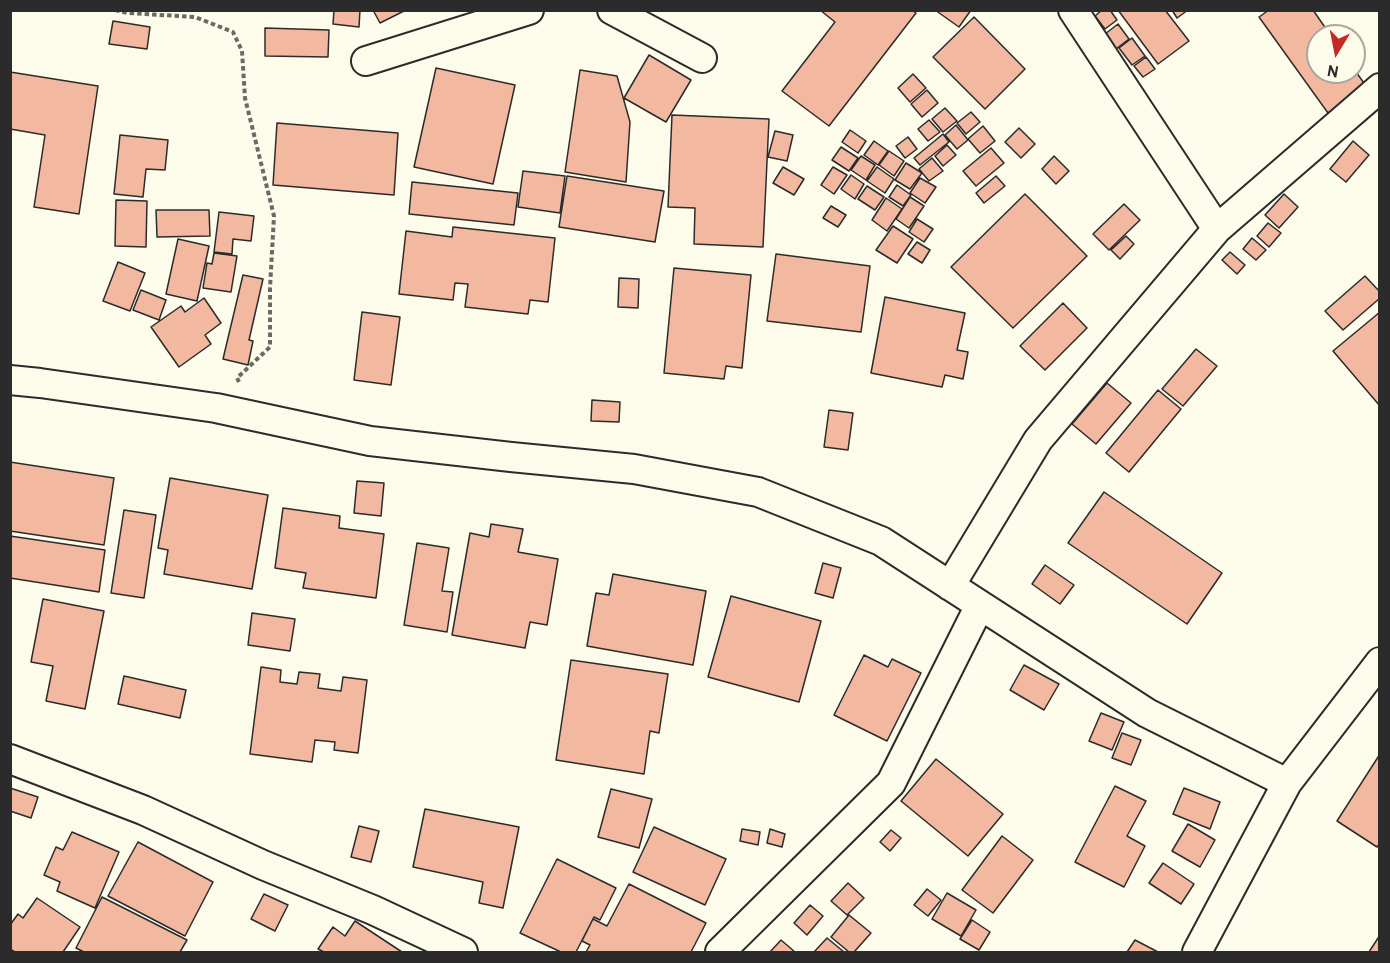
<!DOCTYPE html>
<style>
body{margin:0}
#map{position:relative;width:1390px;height:963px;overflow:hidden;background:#fdfbea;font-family:Overpass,sans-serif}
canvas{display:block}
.frame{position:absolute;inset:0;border:12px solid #2b2b2b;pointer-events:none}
.north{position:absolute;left:1306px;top:24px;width:60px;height:60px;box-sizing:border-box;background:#fdfbea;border:2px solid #a9a89e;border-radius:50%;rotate:190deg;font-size:16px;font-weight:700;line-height:24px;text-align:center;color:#2b2b2b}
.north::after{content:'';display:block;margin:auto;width:21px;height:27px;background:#c62828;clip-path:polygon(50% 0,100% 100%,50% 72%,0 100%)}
</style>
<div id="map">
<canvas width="1390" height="963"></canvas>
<div class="frame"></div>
<div class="north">N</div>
</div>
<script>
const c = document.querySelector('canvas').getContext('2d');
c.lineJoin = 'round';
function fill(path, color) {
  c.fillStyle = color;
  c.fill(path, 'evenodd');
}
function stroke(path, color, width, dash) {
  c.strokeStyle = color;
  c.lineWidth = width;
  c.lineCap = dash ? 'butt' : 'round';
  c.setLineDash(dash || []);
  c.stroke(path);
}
const building = new Path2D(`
 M334 10H360L359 27 333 24Z
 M373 10H406L380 23Z
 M820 10H912L916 13 829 126 782 91 835 22Z
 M935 10H971L959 27Z
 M1102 10H1110L1117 20 1105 29 1095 16Z
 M1118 10H1165L1189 41 1158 64Z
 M1172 10H1188L1177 18Z
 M1269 10H1313L1331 36H1318V72H1354V69L1366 86 1328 113 1259 17Z
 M974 17 1025 69 985 109 933 57Z
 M113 21 150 27 147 49 109 44Z
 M1118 24 1129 39 1116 49 1105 34Z
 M265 28 329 30 328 57 265 56Z
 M1132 38 1145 56 1132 65 1119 48Z
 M649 55 691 80 666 122 624 98Z
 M1146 57 1155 69 1143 77 1134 66Z
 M436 68 515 85 493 184 414 167Z
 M580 70 617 76 630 122 626 182 565 172Z
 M10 72 98 86 79 214 34 207 45 135 10 129Z
 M913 74 926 88 910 102 898 88Z
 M927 90 938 103 922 117 911 104Z
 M945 108 957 121 943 132 932 119Z
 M971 112 980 122 966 134 957 123Z
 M672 115 769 119 763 247 694 244 695 208 668 207Z
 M929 120 940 132 928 141 918 129Z
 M277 123 398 133 394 195 273 185Z
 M956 125 968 140 957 149 945 135Z
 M983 126 995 141 980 153 968 139Z
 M1019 128 1035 144 1021 158 1005 142Z
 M850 130 866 141 858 153 842 142Z
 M775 131 793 135 787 161 768 157Z
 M943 134 949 142 920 165 914 158Z
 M120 135 168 140 165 170 146 169 143 197 114 194Z
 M908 137 917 149 905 158 896 146Z
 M874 141 888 151 878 165 864 155Z
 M1353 141 1369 155 1346 182 1330 169Z
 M947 145 956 155 943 166 935 156Z
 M841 147 858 158 849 171 832 160Z
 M991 148 1004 163 976 186 963 171Z
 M889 151 904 161 894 176 879 165Z
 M861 156 875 165 866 180 851 170Z
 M1054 156 1069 171 1056 184 1042 169Z
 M932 158 943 171 929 181 919 169Z
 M906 163 922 173 910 189 895 180Z
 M783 167 804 179 794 195 773 183Z
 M833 167 847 175 834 194 821 185Z
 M877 167 894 179 885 193 867 181Z
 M523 171 565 176 560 213 518 207Z
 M851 175 864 184 855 199 841 189Z
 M567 176 664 191 655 242 559 227Z
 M996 176 1005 186 984 203 976 193Z
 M920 178 936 187 925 203 910 193Z
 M412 182 518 193 514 225 409 214Z
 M897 185 911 195 903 206 889 197Z
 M867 186 884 197 875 210 858 199Z
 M1025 194 1087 256 1013 328 951 267Z
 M1284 194 1298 207 1279 228 1265 215Z
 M910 197 924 206 909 228 896 219Z
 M886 198 902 209 887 231 872 220Z
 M116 200 147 201 146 247 115 246Z
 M1124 204 1140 220 1109 250 1093 234Z
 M831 206 846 215 838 227 823 218Z
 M156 210H209L210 236 157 237Z
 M219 212 254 216 251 241 233 239 232 254 214 252Z
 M917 219 933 229 924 242 909 232Z
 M1268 223 1281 233 1269 247 1257 236Z
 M893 226 913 239 897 263 876 250Z
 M453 227 555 238 548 302 530 300 528 314 465 307 468 284 455 283 453 300 399 294 406 231 452 237Z
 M1126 236 1134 244 1120 259 1111 250Z
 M1252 238 1266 250 1256 260 1243 249Z
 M178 239 209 246 197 301 166 294Z
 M917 242 930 250 922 263 908 254Z
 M1230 252 1245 265 1237 274 1222 260Z
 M214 253 237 256 231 292 203 288 207 263 212 264Z
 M776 254 870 266 861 332 767 321Z
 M118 262 145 273 130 311 103 301Z
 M674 268 751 275 742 368 726 366 724 379 664 373Z
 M243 275 263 279 249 340 253 341 248 365 223 359Z
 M1365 276 1380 292V298L1343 330 1325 311Z
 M619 278 639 279 638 308 618 307Z
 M141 290 166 300 159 320 133 310Z
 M885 297 965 313 957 350 968 352 963 379 945 375 942 387 871 373Z
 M204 298 221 323 205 335 211 344 179 367 151 327 181 306 185 312Z
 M1063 303 1087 328 1045 370 1020 346Z
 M362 312 400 317 391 385 354 380Z
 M1380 312V406L1333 351Z
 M1196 349 1217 366 1183 406 1162 389Z
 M1107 383 1131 403 1096 444 1072 424Z
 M1158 390 1181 409 1129 472 1106 453Z
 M592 400 620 402 619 422 591 421Z
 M829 410 853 413 848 450 824 447Z
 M10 462 114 478 104 545 10 531Z
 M170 478 268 495 252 589 164 574 168 550 158 548Z
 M357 481 384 483 381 516 354 513Z
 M1104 492 1222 573 1187 624 1068 543Z
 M283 508 340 516 339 528 384 534 376 598 303 588 306 573 275 568Z
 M124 510 156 515 144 598 111 593Z
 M491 524 523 529 518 552 558 559 547 625 530 622 525 648 452 635 470 533 489 537Z
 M10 536 105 550 99 592 10 578Z
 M417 543 449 548 442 591 453 592 447 632 404 625Z
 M823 563 841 568 833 598 815 593Z
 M1045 565 1074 585 1060 604 1032 584Z
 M613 574 706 591 693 665 587 646 596 593 609 595Z
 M731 596 821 621 799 702 708 677Z
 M43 599 104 611 85 709 46 701 53 666 31 662Z
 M252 613 295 619 290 651 248 645Z
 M864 655 888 667 892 659 921 673 887 741 834 715Z
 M571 660 668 674 659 733 650 731 644 774 556 760Z
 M1024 665 1059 684 1044 710 1010 690Z
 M261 667 281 670 280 682 297 684 299 672 320 674 318 688 341 691 343 677 367 680 358 753 334 750 335 742 315 740 312 762 250 754Z
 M124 676 186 690 180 718 118 704Z
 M1101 713 1124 722 1112 750 1089 741Z
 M1122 733 1141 740 1131 765 1112 758Z
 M1380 754V843L1377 847 1337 821Z
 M936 759 1003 814 968 856 901 801Z
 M1115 786 1146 801 1127 836 1145 846 1124 887 1075 862Z
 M10 788 38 797 31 818 10 811Z
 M1184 788 1220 802 1210 829 1173 814Z
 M611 789 652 799 639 848 598 837Z
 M425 809 519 827 503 908 479 903 483 882 413 867Z
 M1188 824 1215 840 1200 867 1172 851Z
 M359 826 379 831 371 862 351 857Z
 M654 827 726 859 705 905 633 872Z
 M742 829 760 832 758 845 740 841Z
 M770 829 785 834 782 847 767 843Z
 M891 830 901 838 890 851 880 842Z
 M72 832 119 852 95 908 57 891 60 882 44 875 56 847 63 850Z
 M1002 836 1033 860 993 913 962 890Z
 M138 842 213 882 185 936 108 896Z
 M557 859 616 888 600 920 594 917 576 952H561L520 933Z
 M1163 863 1194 884 1181 904 1149 883Z
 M848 883 864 898 847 915 831 901Z
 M629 884 706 923 691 952H586L590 945 582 941 593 919 607 926Z
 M927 889 941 900 928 916 914 905Z
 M947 893 976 910 961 936 932 919Z
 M264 894 288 905 275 931 251 919Z
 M102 897 187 940 180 952H84L76 948Z
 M37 898 80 927 63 952H15L10 949V925L18 914 23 918Z
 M810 905 823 916 807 935 794 923Z
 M849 915 871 933 854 952H849L831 937Z
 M972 920 990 932 979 950 960 939Z
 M355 921 402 952H324L318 949 333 927 345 936Z
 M1380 935V952H1369Z
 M827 938 844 952H814Z
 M781 940 795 952H770Z
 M1135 940 1158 952H1127Z`);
const path = new Path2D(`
 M115 10 128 13 195 17 233 32 242 51 245 98 274 216 270 288V347L237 378 239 382`);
const minor = new Path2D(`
 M612 10 702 58
 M1073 10 1217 229
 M366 61 529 10
 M10 380 40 383 216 408 370 441 511 457 634 469 758 492 881 541 1147 713 1287 783
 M950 586 1038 440 1217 229 1380 88
 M10 759 143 810 263 865 373 910 463 952
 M720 952 891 783 980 605
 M1197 952 1287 783 1380 662`);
fill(building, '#f2b8a0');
stroke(building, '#2b2b2b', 1.5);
stroke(minor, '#2b2b2b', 32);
stroke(path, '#6a6964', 4, [4.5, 3]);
stroke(minor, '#fdfbea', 28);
</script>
